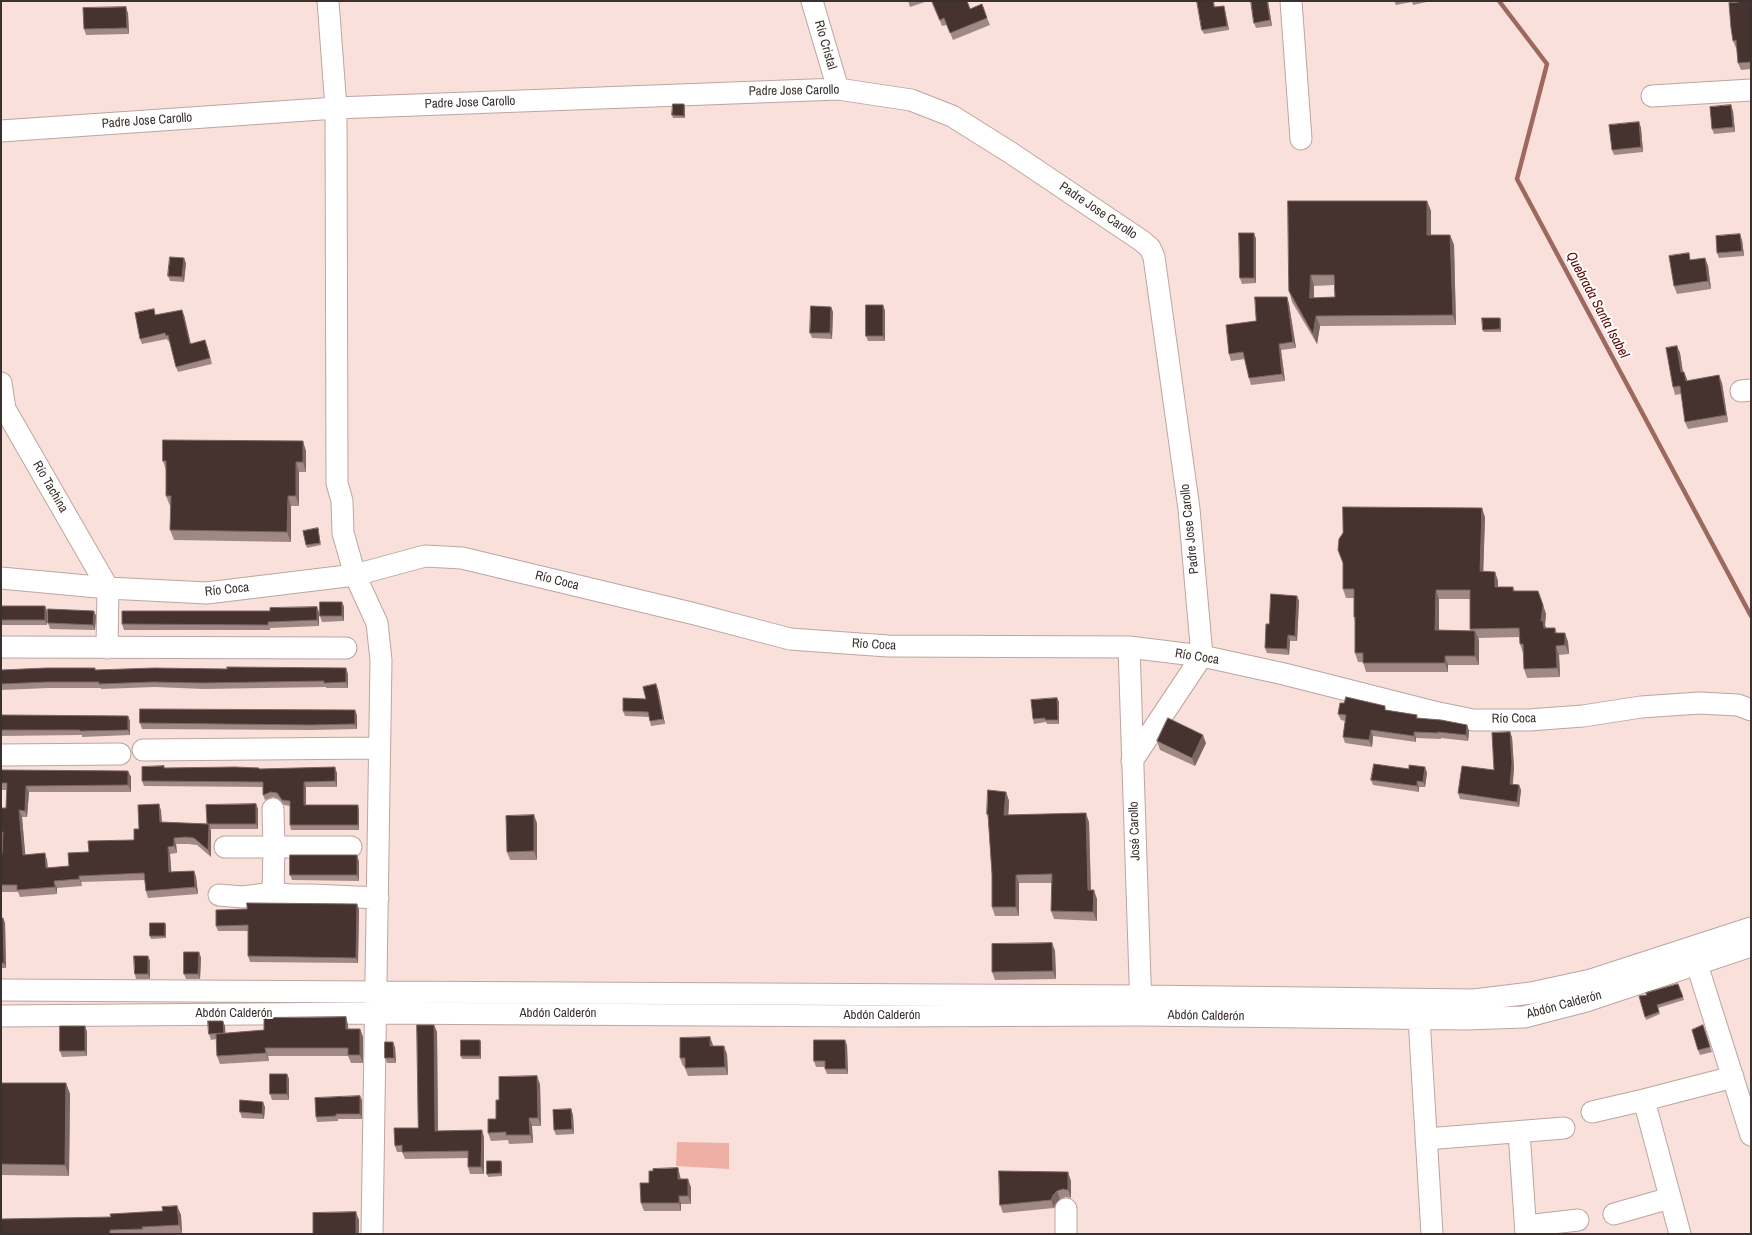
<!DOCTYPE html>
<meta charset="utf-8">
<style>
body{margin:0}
#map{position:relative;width:1752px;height:1235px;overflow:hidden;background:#fae0db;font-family:"Archivo Narrow",sans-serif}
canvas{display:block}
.frame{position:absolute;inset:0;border:2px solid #3a302e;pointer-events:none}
</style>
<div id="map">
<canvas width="1752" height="1235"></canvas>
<div class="frame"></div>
</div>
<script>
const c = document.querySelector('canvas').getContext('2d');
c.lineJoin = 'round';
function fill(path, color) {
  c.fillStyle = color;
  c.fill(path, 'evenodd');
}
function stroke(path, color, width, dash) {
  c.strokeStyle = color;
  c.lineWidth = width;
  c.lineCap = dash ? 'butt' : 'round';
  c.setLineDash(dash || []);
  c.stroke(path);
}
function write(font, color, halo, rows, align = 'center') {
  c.font = font + ' "Archivo Narrow",sans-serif';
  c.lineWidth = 4;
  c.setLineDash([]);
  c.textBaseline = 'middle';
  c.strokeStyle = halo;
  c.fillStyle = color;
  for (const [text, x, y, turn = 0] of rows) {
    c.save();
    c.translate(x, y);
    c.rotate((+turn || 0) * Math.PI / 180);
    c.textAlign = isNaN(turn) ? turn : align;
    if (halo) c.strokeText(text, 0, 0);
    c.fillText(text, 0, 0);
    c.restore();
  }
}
const green = new Path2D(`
 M677 1142 729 1143V1169L676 1166Z`);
const stream = new Path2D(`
 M1499 1 1547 64 1517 179 1751 616`);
const minor = new Path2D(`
 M328 1 336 108 337 483 342 501 343 533 355 575 377 623 381 660 372 1234
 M812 1 838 89
 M1291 1 1301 139
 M1652 96 1751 90
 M1 131 336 108 838 89 911 100 952 116 1011 153 1142 241 1150 248 1154 257 1189 509 1202 656 1132 761
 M1 383 5 409 108 588 107 648
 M1741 391 1751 390
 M1 578 108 588 207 593 355 575 425 556 462 558 695 614 790 639 888 646 1129 647 1202 656 1284 674 1434 712 1473 720H1529L1583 716 1641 707 1699 703 1738 705 1751 710
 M1 647 346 648
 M1129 647 1141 1010
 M143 750 379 748
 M1 755 120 754
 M225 847H274L273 809
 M273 893 274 847H351
 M219 895 243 897 273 893 290 895H312L378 898
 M1693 952 1751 1135
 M1 990 1141 996 1474 1000 1531 993 1591 980 1751 928
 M1 1016 375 1013 872 1016 1141 1015 1466 1019 1524 1017 1586 1001 1751 946
 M1419 1018 1432 1234
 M1592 1112 1644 1100
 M1519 1132 1526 1234
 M1426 1139 1564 1128
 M1066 1209V1234
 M1614 1214 1670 1198
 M1526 1226 1578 1220
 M1680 1234 1644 1100 1733 1077`);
const wall = new Path2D(`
 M908 1H928L910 7Z
 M932 1H967L970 9 987 18 990 25 953 40 947 25 942 26Z
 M1197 1H1214L1215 7 1225 10 1229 30 1204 34 1202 30Z
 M1268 1 1272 26 1256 28 1254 23Z
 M1394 1H1431L1413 5 1412 2 1396 5Z
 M1751 1V69L1741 70 1738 63 1737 48H1736L1733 41Z
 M128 13 129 34 86 35 84 29Z
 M685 107V118H673L672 115Z
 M1733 111 1735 132 1714 134 1712 129Z
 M1639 122 1641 128 1643 152 1614 155 1612 150Z
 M1288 201H1427L1431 211V235H1450L1454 245 1456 325 1320 326 1317 344 1292 302 1289 291ZM1334 285 1335 297 1314 298V286Z
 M1254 233 1256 239V283L1242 284 1240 278Z
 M1742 240 1744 256 1719 258 1717 253Z
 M1705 258 1708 266 1711 289 1677 294 1674 286Z
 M186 263 184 282 170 281 168 276Z
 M1287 297 1289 304 1296 348 1281 350 1285 381 1251 385 1249 378 1245 359 1231 361 1229 354 1256 321Z
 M883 305 885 311V341H868L866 336Z
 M831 307 833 312 832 339 812 338 810 333Z
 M156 315H184L191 344 207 346 212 364 178 372 176 367 170 341H168L167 339 142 344 140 339Z
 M1500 318 1501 320V332H1484L1483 330Z
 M1677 346 1680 353 1683 372 1687 379V381L1722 383 1728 422 1688 429 1685 422 1681 394 1675 395 1673 387Z
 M306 451V472H299V506H291V542L174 540 170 530 171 506H170L166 496V470L163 461Z
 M1485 517 1483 572H1495L1498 581V587H1513L1515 591H1538L1546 614 1545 625 1546 628H1555L1557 633H1565L1568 642 1569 654 1559 655 1560 677 1527 678 1524 669 1523 653 1520 644V637L1478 638 1479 640V665H1448V672H1366L1363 662H1358L1355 653V622L1354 617V598H1346L1343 589ZM1439 599H1470V631L1439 630Z
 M318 528 321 545 307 548 306 545Z
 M1297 596 1299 601 1297 641H1290L1289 655 1267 653 1265 648 1269 624Z
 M342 602 344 607V621L322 622 320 616Z
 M1 606H45L47 611V625H1Z
 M94 611 96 616 95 630 50 629 48 623Z
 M319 612V626L270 628V630H124L122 624Z
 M95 668V670L348 674V688H326V687L204 689 155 687 101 689V688H49L1 690V670Z
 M658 689 665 724 651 726 649 717 625 716 623 711 646 699Z
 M1057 698 1059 702V724H1047L1046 722 1034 724 1033 719Z
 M1344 703 1417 715 1418 718 1467 725 1469 731 1468 741 1441 738V739L1416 738V742L1373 736 1372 747 1345 743 1343 737 1345 721 1341 720 1338 714Z
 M1 715 128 716 130 721V735L82 737V735L1 736Z
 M357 715V729L312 730 142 729 140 723Z
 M1512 737 1514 768 1513 784 1519 785 1521 790 1519 807 1460 799 1458 793 1494 770Z
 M1157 741 1206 743 1195 766 1160 750Z
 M1425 767 1427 773 1425 787H1419V792L1373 785 1371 780 1409 769Z
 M165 768 260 769 337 773V787H306V805L359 810V830H291L290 825V806L284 805 279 799 273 797 265 800 263 795V787L144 786 142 781Z
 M1 770 128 771 131 777V792H29L27 817H22L25 855 47 860 48 868 69 866 89 852 134 840 139 829 159 804 161 811 162 822 207 824 256 804 258 809V829H210L211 831V857L197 845 188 844H176L177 853 170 854 171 872 194 871 196 877 198 894 148 898 146 891 145 880 81 882 82 886 57 888V894L20 897 18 892H1V854H2L3 839H1V808H6L7 790H1Z
 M1006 792 1009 801 1008 815 1089 822 1091 890 1097 899V921L1054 919 1051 911 1052 883H1019V916H995L992 907V874L988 818 987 814Z
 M537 823V860H510L507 852Z
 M359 861V881L292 880 290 875Z
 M359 909 358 963 250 962 248 956V931H218L216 926Z
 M1 918H3L5 923 6 968H1Z
 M166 925V938L151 939 150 936Z
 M1052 943 1055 951 1056 979 995 980 992 972Z
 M199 952 201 958 200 979H186L184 974Z
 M148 956 150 961V979H136L135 974Z
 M1678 984 1684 1000 1658 1008 1660 1014 1646 1020 1645 1017Z
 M346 1017 348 1025V1029H360L363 1037V1063H351L348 1056H268L269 1061 220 1064 217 1056 216 1039 211 1040 209 1034 225 1026V1033L264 1030Z
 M434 1025 437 1032 438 1131 484 1137V1174H470L468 1167V1158L405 1159 402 1152H397L395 1146 418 1128Z
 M85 1026 87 1032V1056L62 1057 60 1051Z
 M1705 1030 1712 1052 1700 1055 1698 1050Z
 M480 1040 481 1043V1059H462L461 1056Z
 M713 1045V1046L727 1054 728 1075 688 1076 685 1068V1066H683L680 1058Z
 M847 1045 848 1074H827L825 1069V1067H816L814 1061Z
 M395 1047 396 1063H387L385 1058Z
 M287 1074 289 1079V1100H272L270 1094Z
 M1 1083H66L70 1094 69 1176 1 1175Z
 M540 1084 541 1126H532L533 1143 509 1144 508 1140 491 1141 488 1133 496 1119 499 1100Z
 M362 1100V1119H338V1121L317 1122 316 1117Z
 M265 1107 264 1119 242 1118 240 1112Z
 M571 1109 573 1115 574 1134 556 1135 554 1130Z
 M502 1163V1176L488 1177 487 1174Z
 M678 1168 680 1176 681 1179 691 1187V1204H681V1211H644L641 1203 653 1171Z
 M1071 1181V1198L1066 1197 1060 1199 1056 1203 1054 1208 1003 1213 1000 1205Z
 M177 1206 181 1215 182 1234H1L111 1217 163 1211Z`);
const shadedWall = new Path2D(`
 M1267 1H1268L1272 26 1270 20Z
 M1224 6 1225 10 1229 30 1227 26Z
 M126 7 128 13 129 34 127 28Z
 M684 104 685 107V118L684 116Z
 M1731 105 1733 111 1735 132 1733 127Z
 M1639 122 1641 128 1643 152 1641 147Z
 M1427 201 1431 211V245L1427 235Z
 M1254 233 1256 239V283L1254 278Z
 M1740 234 1742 240 1744 256 1742 251Z
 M1450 235 1454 245 1456 325 1453 315Z
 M184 258 186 263 184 282 182 277Z
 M1705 258 1708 266 1711 289 1708 281Z
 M1311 275 1314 286V308L1310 298Z
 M1287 297 1289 304 1296 348 1293 342Z
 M883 305 885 311V341L883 336Z
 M831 307 833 312 832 339 830 333Z
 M182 310 184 315 192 350 190 344Z
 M1316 316 1320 326 1317 344 1313 334Z
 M1500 318 1501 320V332L1500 329Z
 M205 340 207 346 212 364 210 358Z
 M1279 344 1281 350 1285 381 1282 374Z
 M1677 346 1680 353 1684 380 1681 372Z
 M1684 372 1687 379 1688 388 1686 381Z
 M1719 375 1722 383 1728 422 1726 415Z
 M303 441 306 451V472L303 462Z
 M296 462 299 472V506L296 496Z
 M288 496 291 506V542L287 532Z
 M1482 508 1485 517 1483 580 1480 571Z
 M1495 572 1498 581V596L1495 587Z
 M1436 590 1439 599V639L1435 630Z
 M1297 596 1299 601 1297 641 1295 636Z
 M342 602 344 607V621L342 616Z
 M1543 605 1546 614 1545 625 1547 630V637L1541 621Z
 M45 606 47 611V625L45 620Z
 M317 607 319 612V626L317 620Z
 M94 611 96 616 95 630 93 625Z
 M1475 631 1479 640V665L1475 656Z
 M1565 633 1568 642 1569 654 1565 645Z
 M1288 635 1290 641 1289 655 1287 649Z
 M1556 646 1559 655 1560 677 1557 668Z
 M1445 656 1448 665V672L1445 663Z
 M346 668 348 674V688L346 682Z
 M656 684 658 689 665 724 663 719Z
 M1057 698 1059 702V724L1058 720Z
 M355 710 357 715V729L355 724Z
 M128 716 130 721V735L128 730Z
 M1467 725 1469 731 1468 741 1466 735Z
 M1371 730 1373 736 1372 747 1369 740Z
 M1414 732 1416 738V742L1414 736Z
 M1510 732 1512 737 1514 768 1512 789 1510 784Z
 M1203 735 1206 743 1195 766 1192 758Z
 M335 767 337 773V787L335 781Z
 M1425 767 1427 773 1425 787 1423 782Z
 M128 771 131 777V792L128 785Z
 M1417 781 1419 787V792L1417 786Z
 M304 782 306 787V811L304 805Z
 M1519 785 1521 790 1519 807 1517 802Z
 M26 786 29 792 27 817 25 811Z
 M1006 792 1009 801 1008 823 1004 815Z
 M159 804 161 811 162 829 160 822Z
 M256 804 258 809V829L256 824Z
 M358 805 359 810V830L358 825Z
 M19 810 22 817 26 862 23 855Z
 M1086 813 1089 822 1091 899 1088 890Z
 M534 815 537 823V860L534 851Z
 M209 824 211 831V857L208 850Z
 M174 838 176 844 177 853 174 846Z
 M168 847 170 854 172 879 169 872Z
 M45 853 47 860 48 875 46 868Z
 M357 855 359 861V881L357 875Z
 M194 871 196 877 198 894 195 887Z
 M1016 875 1019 883V916L1016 907Z
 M79 876 81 882 82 886 79 879Z
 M54 881 57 888V894L55 887Z
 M1094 890 1097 899V921L1093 912Z
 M357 904 359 909 358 963 356 958Z
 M3 918 5 923 6 968 4 963Z
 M165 923 166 925V938L165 936Z
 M1052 943 1055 951 1056 979 1053 971Z
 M199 952 201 958 200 979 198 974Z
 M148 956 150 961V979L148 974Z
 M346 1017 348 1025 349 1037 346 1029Z
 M223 1021 225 1026 226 1039 224 1033Z
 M434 1025 437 1032 438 1138 435 1131Z
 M85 1026 87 1032V1056L85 1051Z
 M360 1029 363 1037V1063L360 1055Z
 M710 1037 713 1045V1055L710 1046Z
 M480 1040 481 1043V1059L480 1056Z
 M845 1040 847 1045 848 1074 846 1069Z
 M393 1042 395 1047 396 1063 394 1058Z
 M724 1046 727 1054 728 1075 725 1067Z
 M265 1048 268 1056 269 1061 266 1053Z
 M287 1074 289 1079V1100L287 1094Z
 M537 1076 540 1084 541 1126 538 1118Z
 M66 1083 70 1094 69 1176 65 1165Z
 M360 1096 362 1100V1119L360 1114Z
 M263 1102 265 1107 264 1119 262 1114Z
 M571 1109 573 1115 574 1134 572 1129Z
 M529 1118 532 1126 533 1143 530 1135Z
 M482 1130 484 1137V1174L481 1167Z
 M501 1161 502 1163V1176L501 1173Z
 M678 1168 680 1176 681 1187 678 1179Z
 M1068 1172 1071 1181V1198L1068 1190Z
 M688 1179 691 1187V1204L688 1196Z
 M1057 1191 1060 1199 1056 1203 1054 1208 1051 1200 1053 1195Z
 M679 1196 681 1204V1211L679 1203Z
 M177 1206 181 1215 182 1234 179 1225Z
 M356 1212 359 1220V1234H356Z`);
const building = new Path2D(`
 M932 1H967L970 9 982 4 987 18 950 33 944 18 940 20Z
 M1197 1H1213L1214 7 1224 6 1227 26 1202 30Z
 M1251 1H1267L1270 20 1254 23Z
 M1751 1V62L1738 63 1736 40 1733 41 1731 28 1729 3Z
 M126 7 127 28 84 29 83 8Z
 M673 104H684V116L672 115Z
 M1731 105 1733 127 1712 129 1710 107Z
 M1639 122 1641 147 1612 150 1609 125Z
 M1288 201H1427V235H1450L1453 315 1316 316 1313 334 1289 291ZM1311 275H1334L1335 297 1310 298Z
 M1239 233H1254V278H1240Z
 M1740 234 1742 251 1717 253 1716 236Z
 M1689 253 1690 260 1705 258 1708 281 1674 286 1669 256Z
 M170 257 184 258 182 277 168 276Z
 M1255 297H1287L1293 342 1279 344 1282 374 1249 378 1243 352 1229 354 1226 325 1256 321Z
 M866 305H883V336H866Z
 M811 306 831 307 830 333H810Z
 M154 309 155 315 182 310 190 344 205 340 210 358 176 367 168 335 166 336 165 333 140 339 135 313Z
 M1482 318H1500V329L1483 330Z
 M1677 346 1681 372H1684L1686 381 1719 375 1726 415 1685 422 1680 386 1673 387 1666 348Z
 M163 440 303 441V462H296V496H288L287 532 170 530 171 496H166V461H163Z
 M1343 507 1482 508 1480 571 1495 572V587H1513V591H1538L1543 605 1541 621H1543L1544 628H1555V633H1565V645L1556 646 1557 668 1524 669 1523 644H1520L1519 628 1470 629V590H1436L1435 630 1475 631V656H1445V663H1363V653H1355V617H1354V589H1343V563L1338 550 1339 539 1343 533Z
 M318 528 320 543 306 545 303 531Z
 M1271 594 1297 596 1295 636 1288 635 1287 649 1265 648 1266 624H1269Z
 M320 602H342V616H320Z
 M1 606H45V620H1Z
 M317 607V620L268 622V625L122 624V611H270V608Z
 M48 609 94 611 93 625 48 623Z
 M227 667 346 668V682L324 683V681L202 683 153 682 99 684V682H47L1 684V670L46 668H95V670L154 668 227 669Z
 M656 684 663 719 650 721 648 712 623 711V698L646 699 643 687Z
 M1346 697 1385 706V710L1417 715 1416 718 1441 720 1467 725 1466 735 1438 732V733L1414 732V736L1371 730 1369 740 1343 737 1346 715 1338 714 1340 703H1344Z
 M1057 698 1058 720H1045V718L1033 719 1031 700Z
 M140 709 355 710V724L310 725 140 723Z
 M1 715 128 716V730L80 731V730H1Z
 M1168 718 1203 735 1192 758 1157 741Z
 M1510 732 1512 763 1510 784 1519 785 1517 802 1458 793 1462 766 1494 770 1492 733Z
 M1374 764 1409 769V765L1425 767 1423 782 1417 781V786L1371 780Z
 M164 766V768L235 767 259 768V769L335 767V781L304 782V805H358V825H290V801L282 800 277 793 271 792 263 795V782L142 781V767Z
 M1 770 128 771V785L26 786 25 811 19 810 23 855 45 853 46 868 69 866 68 853 89 852 88 841 134 840V829H139L138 805 159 804 160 822 209 824 208 850 194 838 186 837 174 838V846L168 847 169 872 194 871 195 887 146 891 144 873 79 876V879L54 881 55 887 17 890V885H1V854H2L3 832H1V808H6L7 783H1Z
 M988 790 1006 792 1004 815 1086 813 1088 890H1094L1093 912 1051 911 1052 874 1016 875V907H992V874L988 814H987Z
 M256 804V824H207L206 805Z
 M534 815V851L507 852 506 816Z
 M290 855H357V875H290Z
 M247 903 357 904 356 958 248 956V925L216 926V910L247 909Z
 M1 918H3L4 963H1Z
 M150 923H165V936H150Z
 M1052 943 1053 971 992 972V944Z
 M184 952H199L198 974H184Z
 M134 956H148V974H135Z
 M1678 984 1683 997 1657 1005 1659 1012 1645 1017 1639 996 1647 995 1646 993Z
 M346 1017V1029H360V1055H348V1048H265L266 1053 217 1056 216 1034 264 1030V1018Z
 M208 1021H223L224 1033 209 1034Z
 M417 1025H434L435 1131 482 1130 481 1167H468V1151L402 1152V1145L395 1146 394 1128H418Z
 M1703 1025 1710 1047 1698 1050 1692 1030Z
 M60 1026H85V1051H60Z
 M710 1037V1046H724L725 1067 685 1068V1058H680V1038Z
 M461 1040H480V1056H461Z
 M814 1040H845L846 1069H825V1061H814Z
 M385 1042H393L394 1058H385Z
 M270 1074H287V1094H270Z
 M537 1076 538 1118H529L530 1135H506V1132L488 1133V1119H496V1100H499V1077Z
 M1 1083H66L65 1165 1 1164Z
 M360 1096V1114H336V1116L316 1117 315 1098Z
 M240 1100 263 1102 262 1114 240 1112Z
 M571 1109 572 1129 554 1130 553 1110Z
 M487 1161H501V1173L487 1174Z
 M678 1168V1179H688V1196H679V1203H641L640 1183H649V1171H653V1169Z
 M999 1171 1068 1172V1190L1063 1189 1057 1191 1053 1195 1051 1200 1000 1205Z
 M177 1206 179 1225 142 1227 143 1229 110 1230V1234H1V1219L111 1217 110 1214 163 1211 162 1207Z
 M356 1212V1234H313V1213Z`);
const streetNames = [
 ["Río Cristal",825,45,74],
 ["Padre Jose Carollo",794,91,-1],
 ["Padre Jose Carollo",470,103,-2],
 ["Padre Jose Carollo",147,121,-4],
 ["Padre Jose Carollo",1098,211,34],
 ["Río Tachina",50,487,60],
 ["Padre Jose Carollo",1190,529,-96],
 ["Río Coca",557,581,14],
 ["Río Coca",227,590,-6],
 ["Río Coca",874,645,3],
 ["Río Coca",1197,657,9],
 ["Río Coca",1514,719,-1],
 ["José Carollo",1135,831,-92],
 ["Abdón Calderón",1564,1005,-15],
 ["Abdón Calderón",234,1014],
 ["Abdón Calderón",558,1014],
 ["Abdón Calderón",882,1016],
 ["Abdón Calderón",1206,1016,1]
];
const waterNames = [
 ["Quebrada Santa Isabel",1597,305,62]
];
fill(green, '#eeb0a4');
stroke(stream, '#9d695f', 4.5);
stroke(minor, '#bda5a0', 23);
stroke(minor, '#fff', 21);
fill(wall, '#a08985');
fill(shadedWall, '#7c6663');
fill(building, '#46322f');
stroke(building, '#7c6663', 1);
write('13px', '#3a302e', '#fff', streetNames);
write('italic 14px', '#5d0300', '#fff', waterNames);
</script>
